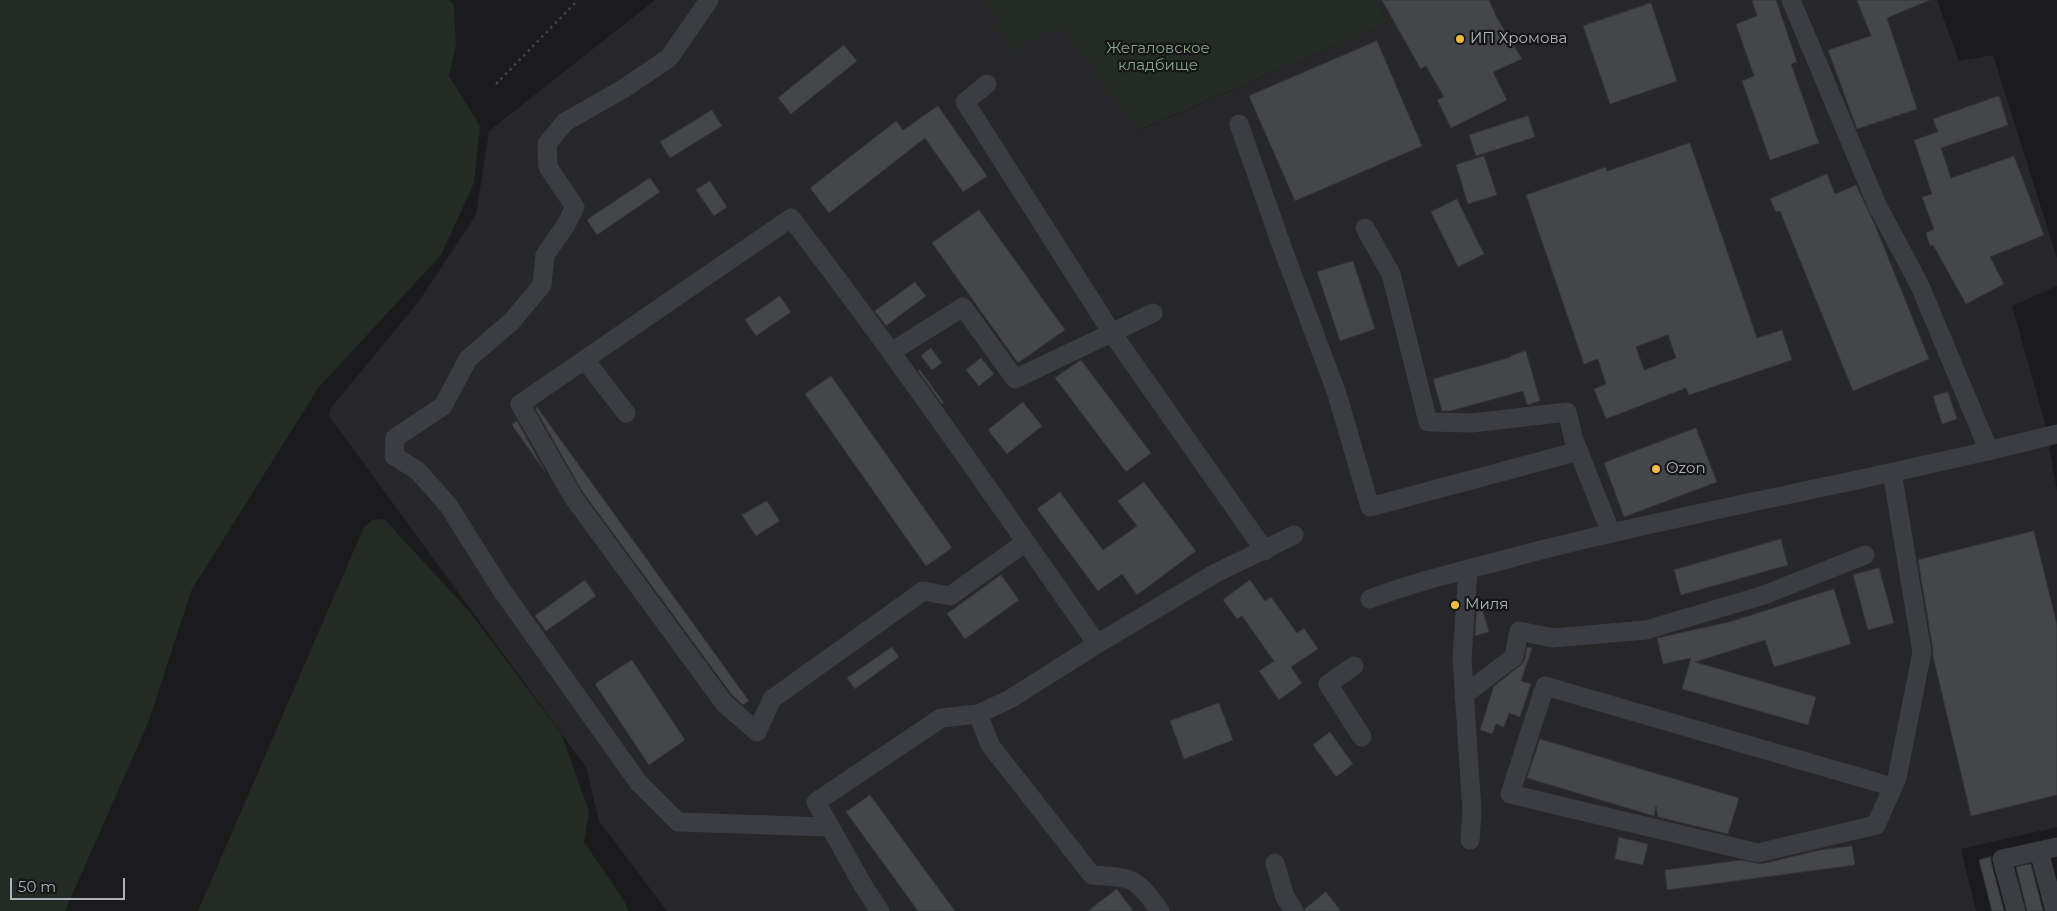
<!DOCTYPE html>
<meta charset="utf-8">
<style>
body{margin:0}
#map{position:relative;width:2057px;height:911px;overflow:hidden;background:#1b1b1d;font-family:Montserrat,sans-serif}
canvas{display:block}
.scale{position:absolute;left:10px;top:878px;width:115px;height:22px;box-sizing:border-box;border:2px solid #aeb2bc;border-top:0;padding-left:6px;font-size:15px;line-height:18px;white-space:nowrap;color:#aeb2bc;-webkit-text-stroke:4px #161618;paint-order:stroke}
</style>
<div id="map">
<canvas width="2057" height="911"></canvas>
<div class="scale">50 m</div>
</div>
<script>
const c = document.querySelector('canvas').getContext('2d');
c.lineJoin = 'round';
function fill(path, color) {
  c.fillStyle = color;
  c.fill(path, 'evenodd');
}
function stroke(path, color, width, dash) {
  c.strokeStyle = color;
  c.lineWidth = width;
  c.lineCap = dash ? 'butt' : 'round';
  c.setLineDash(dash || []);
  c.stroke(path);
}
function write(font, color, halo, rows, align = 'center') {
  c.font = font + ' Montserrat,sans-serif';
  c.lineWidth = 4.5;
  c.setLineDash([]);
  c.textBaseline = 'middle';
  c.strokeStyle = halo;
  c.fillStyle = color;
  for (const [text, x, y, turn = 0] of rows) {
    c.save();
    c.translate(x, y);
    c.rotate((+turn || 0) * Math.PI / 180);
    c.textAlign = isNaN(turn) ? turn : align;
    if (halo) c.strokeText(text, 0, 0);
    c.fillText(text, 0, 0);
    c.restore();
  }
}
const built = new Path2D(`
 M655 0H985L1012 52 1061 25 1140 130 1387 23 1375 0H1937L1959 61 1993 55 2057 258V286L2012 306 2044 419 2057 491V827L1961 849 1976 911H667L599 821 586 767 329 416 331 408 419 301 476 215 489 131Z`);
const green = new Path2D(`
 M0 0H449L454 5 456 45 449 76 480 126 474 183 441 255 319 387 192 589 148 723 65 911H0Z
 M985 0H1375L1387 23 1139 130 1061 26 1012 52Z
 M384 519 469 611 562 735 589 812 584 842 625 902 628 911H198L364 527 372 520Z`);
const building = new Path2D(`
 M1382 0H1489L1497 18 1522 59 1493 72 1507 100 1451 128 1437 100 1444 97 1426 66 1421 69Z
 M1752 0H1776L1797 62 1791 64 1819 143 1770 160 1742 81 1754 76 1736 24 1757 16Z
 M1857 0H1930L1887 18 1917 109 1857 129 1828 50 1871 36Z
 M1651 3 1677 81 1610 104 1583 26Z
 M1377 41 1422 146 1295 201 1249 96Z
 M844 45 857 61 791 114 778 98Z
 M1999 96 2008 125 1941 148 1951 178 2014 156 2044 235 1990 257 2004 284 1966 304 1933 245 1930 246 1926 233 1934 229 1922 197 1932 194 1914 140 1938 132 1933 119Z
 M938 106 987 176 963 192 925 138 829 213 810 188 896 121 903 130Z
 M712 110 722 126 670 158 660 142Z
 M1528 116 1535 137 1476 156 1469 135Z
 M1690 143 1757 338 1782 330 1792 360 1689 395 1686 388 1606 419 1594 389 1606 384 1598 359 1584 364 1526 195 1606 167 1607 171ZM1668 335 1676 358 1644 370 1636 347Z
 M1484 156 1497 195 1468 204 1456 165Z
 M1827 174 1835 194 1856 185 1875 225 1929 359 1853 391 1780 211 1776 212 1770 199Z
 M650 178 660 192 597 235 587 220Z
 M710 181 727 207 714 216 696 190Z
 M1457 199 1484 254 1458 267 1431 212Z
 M979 210 1065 330 1018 363 932 243Z
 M1353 261 1375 329 1340 341 1317 272Z
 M915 282 926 296 886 326 875 311Z
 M780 296 791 312 756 336 745 320Z
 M931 348 942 363 932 370 921 356Z
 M1526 351 1540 401 1527 405 1523 391 1450 411H1442L1433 379 1511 357V356Z
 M981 358 994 374 979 386 966 370Z
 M1081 360 1151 453 1126 472 1055 378Z
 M920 370 944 403 942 404 918 371Z
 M831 376 952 548 926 566 805 394Z
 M1948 392 1957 419 1942 424 1933 396Z
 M1023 402 1042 426 1007 454 988 430Z
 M537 407 749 701 743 705 732 695 582 491 535 408Z
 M517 421 546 473 512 425Z
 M1696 428 1717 482 1624 517 1604 463Z
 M1144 482 1196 551 1137 595 1122 574 1098 591 1037 509 1060 492 1103 550 1137 526 1118 501Z
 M767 501 780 521 756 536 742 515Z
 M2034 531 2057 625V795L1971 816 1933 656V650L1918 560Z
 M1781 539 1788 565 1681 595 1674 570Z
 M1879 568 1894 623 1868 630 1853 575Z
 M1001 575 1019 600 965 639 947 614Z
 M585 580 596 596 546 631 535 616Z
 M1250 580 1265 601 1271 597 1297 633 1304 628 1318 649 1291 667 1302 683 1279 700 1259 671 1274 661 1242 616 1237 619 1223 600Z
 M1834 589 1851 644 1774 667 1765 640 1695 662 1816 697 1808 725 1682 689 1691 658 1663 664 1657 638 1729 622Z
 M1479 598 1489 632 1475 636 1477 599Z
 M892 647 899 657 855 689 847 678Z
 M1527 647 1532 648 1521 681 1531 684 1520 717 1509 713 1504 727 1496 724 1492 734 1480 730 1494 686 1521 665 1525 659Z
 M632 660 685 740 649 765 595 684Z
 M1219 703 1233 740 1184 759 1170 721Z
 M1330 732 1353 764 1336 777 1313 745Z
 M1540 739 1739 798 1728 834 1658 817 1656 806 1654 816 1527 778Z
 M870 795 955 911H918L846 812Z
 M1619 837 1648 844 1643 865 1615 859Z
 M1852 846 1855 865 1667 890 1665 870 1741 860 1761 864 1820 850Z
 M1991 857V862L2004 911H1992L1979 860Z
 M2031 864 2043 911H2027L2016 867Z
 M1117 889 1133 911H1088Z
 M1326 892 1341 911H1305V909Z`);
const path = new Path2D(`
 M496 84 578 0`);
const minor = new Path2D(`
 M709 0 669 58 623 89 565 122 547 144 548 167 575 207 566 225 545 255 542 285 512 321 468 359 443 406 395 438 394 456 418 471 448 505 501 589 638 782 678 822 829 827
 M1791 0 1877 205 1920 286 1989 451
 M987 84 965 102 1112 333 1265 551
 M1239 124 1282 247 1337 394 1370 507 1579 451
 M1365 228 1391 274 1428 422 1472 423 1567 412 1574 440 1611 533
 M891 352 963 307 1015 379 1153 313
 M585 360 626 413
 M1892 472 1922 652 1897 778 1876 825 1758 853 1510 794 1545 686 1893 787
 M1026 542 950 596 923 591 772 699 757 732 724 703 573 497 520 404 791 218C898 357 997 501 1097 644
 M1468 569 1462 658 1472 812 1470 840
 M1370 599C1422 579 1476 568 1529 553 1704 508 1882 479 2057 434
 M1354 666 1328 684 1362 737
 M1464 695 1514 657 1519 631 1553 638 1646 630 1764 595 1865 555
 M978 714 990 745 1092 875C1134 878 1134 876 1160 911
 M2039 851 2055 911
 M1275 863 1285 897 1294 911
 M880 911 864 887 816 802 941 718 978 714 1010 699 1097 644 1214 574 1294 535
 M2016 911 2002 859 2057 847`);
const markers = [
 [1460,39,5,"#eebc42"],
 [1656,469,5,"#eebc42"],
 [1455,605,5,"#eebc42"]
];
const poiNames = [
 ["ИП Хромова",1470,39],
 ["Ozon",1666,469],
 ["Миля",1465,605]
];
const parkNames = [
 ["Жегаловское",1158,49],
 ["кладбище",1158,66]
];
fill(built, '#27272a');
fill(green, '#232b24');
fill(building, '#45464a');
stroke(building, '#353539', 1);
stroke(path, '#424449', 2.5, [2.5, 4]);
stroke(minor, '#3c3d42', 19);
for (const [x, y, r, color] of markers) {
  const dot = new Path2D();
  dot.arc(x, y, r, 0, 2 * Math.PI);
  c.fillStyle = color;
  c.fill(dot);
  stroke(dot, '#161618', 2);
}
write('15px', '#aeb2bc', '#161618', poiNames, 'left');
write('15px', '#86a689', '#161618', parkNames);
</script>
